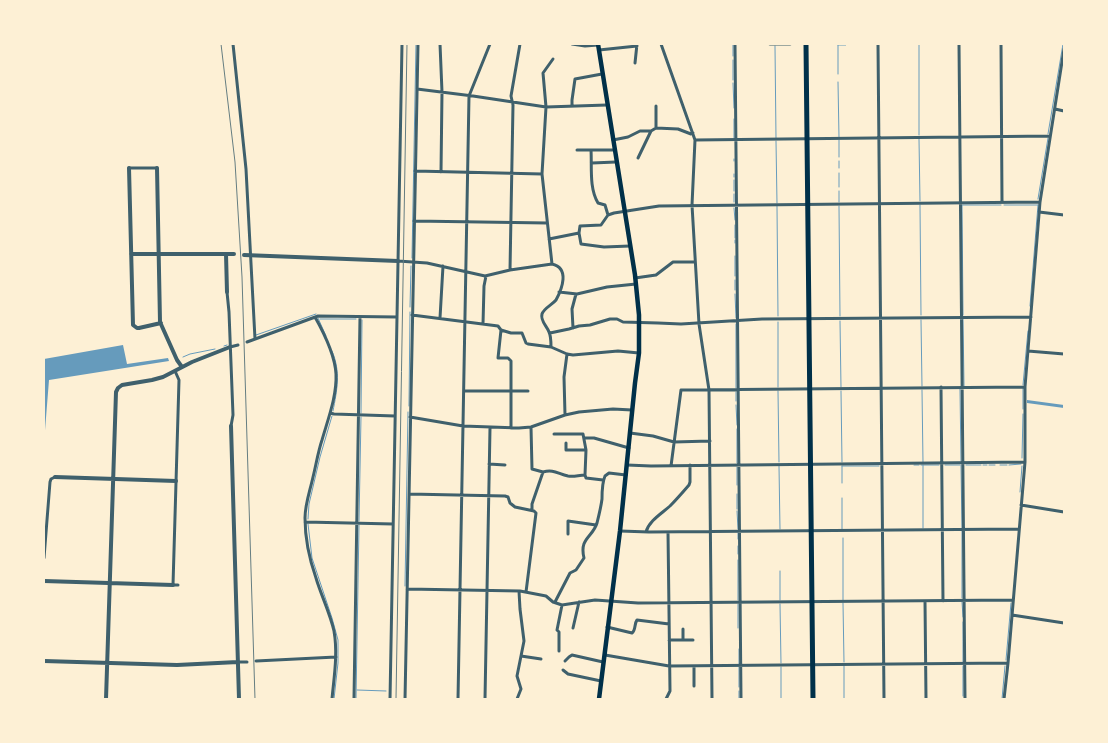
<!DOCTYPE html>
<style>
body{margin:0}
#map{position:relative;width:1108px;height:743px;overflow:hidden;background:#fdf0d5;font-family:Cabin,sans-serif}
canvas{display:block}
.frame{position:absolute;inset:0;border:45px solid #fdf0d5;pointer-events:none}
</style>
<div id="map">
<canvas width="1108" height="743"></canvas>
<div class="frame"></div>
</div>
<script>
const c = document.querySelector('canvas').getContext('2d');
c.lineJoin = 'round';
function fill(path, color) {
  c.fillStyle = color;
  c.fill(path, 'evenodd');
}
function stroke(path, color, width, dash) {
  c.strokeStyle = color;
  c.lineWidth = width;
  c.lineCap = dash ? 'butt' : 'round';
  c.setLineDash(dash || []);
  c.stroke(path);
}
const water = new Path2D(`
 M123 345 127 364 168 358 169 361 49 380 44 443V359Z
 M1027 400 1064 405V408L1027 403Z`);
const stream = new Path2D(`
 M733 44V56
 M919 44V135
 M838 45V74
 M838 45H846L847 44
 M775 46 776 138
 M733 60V80
 M838 82 839 137
 M733 83 734 108
 M734 119V138
 M1048 134 1063 44
 M919 139 920 201
 M839 140V157
 M776 141 777 203
 M734 159V161
 M839 161V168
 M839 173V187
 M734 174V177
 M734 180V191
 M839 191V202
 M734 194V202
 M1038 199 1048 138
 M920 205 921 315
 M1004 205H1038
 M777 206 778 316
 M839 206 840 316
 M734 208 735 220
 M735 225V238
 M735 240V243
 M735 256V276
 M412 258 416 44
 M735 280V290
 M735 294 736 318
 M1030 306 1038 205
 M410 307 411 266
 M963 315 962 205H1001
 M318 318 326 336
 M320 319H356
 M963 319 964 386
 M921 320 922 386
 M840 321 841 387
 M778 322V387
 M736 324V388
 M256 335 316 314
 M224 346 227 345
 M332 351C341 372 337 390 333 411
 M183 357 190 354 215 349
 M1023 385 1028 331
 M960 389 961 461
 M922 390 923 462
 M778 391 779 462
 M841 391 842 462
 M736 392V401
 M736 405 737 425
 M409 406 410 312
 M1023 409V388
 M361 413 362 320
 M737 429V463
 M1022 458 1023 414
 M914 465H919
 M921 465H939
 M923 465V528
 M945 465H960
 M961 465 962 528
 M966 465H981
 M983 465H987
 M989 465H995
 M1000 465H1007
 M1009 465 1021 464
 M779 466 780 529
 M842 466H879
 M842 466V483
 M737 467V485
 M1020 492 1022 466
 M737 494V509
 M842 498V529
 M737 511 738 529
 M308 519 309 504 320 457 332 416
 M359 521 361 417
 M308 524 312 558 332 618 338 640V663L334 699
 M962 531V598
 M738 533V539
 M843 538V600
 M738 546V554
 M738 560V600
 M780 571V600
 M405 586 408 412
 M962 602 963 617
 M843 603 844 662
 M738 604V628
 M780 604 781 663
 M963 622V662
 M739 649V664
 M1006 660 1011 603
 M844 666V699
 M963 666V696
 M739 667V687
 M781 667V699
 M357 690 386 691
 M739 691V699
 M356 699 359 525
 M1002 699 1005 666`);
const minor = new Path2D(`
 M233 44 246 169 255 339
 M440 44 442 92 441 172
 M572 44 585 46 598 45
 M661 44 695 140 692 205 699 324 709 390 712 699
 M735 44 741 699
 M770 44H790
 M878 44 884 699
 M959 44 965 699
 M1001 44 1002 202
 M599 50 637 46
 M635 63 637 44
 M417 89 473 96 546 107 607 105
 M572 106V100L575 79 602 74
 M656 106V128
 M1055 109 1064 111
 M613 140 628 137 640 131H651L656 128 678 129 691 134 693 133
 M695 140 1050 136
 M577 150H591
 M638 158 651 131
 M592 163 616 162
 M129 168H157
 M415 171 542 174
 M1039 212 1064 215
 M608 215 605 205 598 203C589 188 592 167 591 150H614
 M414 221 547 223
 M579 233 581 244 604 247 630 246
 M549 239 579 233 580 226 601 225 608 215 614 213 659 206 1040 202
 M398 261 427 263 485 276 510 270 552 264C570 268 562 289 556 300 552 305 544 308 542 314 540 321 547 326 549 332 551 336 551 342 551 347
 M552 264 542 174 546 107 543 73 553 59
 M510 270 513 105 511 96 520 44
 M635 278 656 275 673 262H695
 M227 292 229 312 233 415 231 426
 M559 292 577 294 607 287 636 284
 M412 315 498 326 501 330 498 358H508L511 361V428
 M315 317C324 333 335 356 336 374 337 396 328 419 322 440 318 452 316 465 313 477 310 491 305 504 305 518 305 538 309 558 316 578 321 595 330 613 334 631 338 654 334 677 332 699
 M440 318 443 266
 M483 324 484 286 486 276
 M573 328 572 309 576 294
 M501 330 511 333H522L526 343 528 344 551 347 567 354 573 355 618 351 639 353
 M550 333 569 329 579 326 590 325 610 319H617L623 322 658 323 681 324 762 319 1031 317
 M247 342 318 316 397 317
 M230 347 238 345
 M1028 351 1064 354
 M175 371 179 380 173 585H178
 M941 387 943 601
 M464 391H528
 M330 413 334 414 395 416
 M565 415 564 377 567 354
 M410 417 463 426 519 428 531 427 565 415 579 412 613 409 632 410
 M531 427 532 469 543 472C554 469 558 474 568 476 574 477 579 475 585 475
 M630 433 653 436 674 442 710 441
 M554 434H583L586 450 585 475 586 478 603 480
 M584 438H594L629 448
 M566 443V450H586
 M489 464 505 465
 M627 465 651 466 1025 462
 M671 466 681 390 1025 387
 M409 494 505 496 508 497 510 503 515 507 534 511 536 513 526 592
 M1021 505 1064 512
 M532 510V504L543 472
 M305 522 393 524
 M620 531 649 532 1019 529
 M646 532C649 521 661 514 670 506 677 499 683 492 689 485L690 482V465
 M568 534V521L596 525
 M44 558 50 482 51 479 55 477
 M407 589 520 591 546 596 553 602 562 605 595 600 638 603 1013 600
 M925 601 926 699
 M555 602 570 573 576 570 584 558C579 538 593 537 597 523 599 515 601 507 602 499 602 491 602 483 605 476L609 473 626 475
 M1012 615 1064 623
 M607 627 632 633C636 630 634 624 637 620L669 624
 M573 628 579 602
 M683 629V640
 M669 640H693
 M559 651V632L557 630 562 605
 M605 655 669 666 1008 663
 M521 656 541 659
 M256 661 336 657
 M565 661 569 657 572 655 603 662
 M238 662H247
 M694 666V686
 M563 670 568 674 601 681
 M354 699 360 317
 M390 699 402 44
 M405 699 418 44
 M458 699 469 96 490 44
 M485 699 490 428
 M517 699 521 689 517 676 524 641 520 609 519 591
 M666 699 670 691 668 532
 M1004 699 1008 663 1025 462V387L1040 202 1064 49`);
const tertiary = new Path2D(`
 M129 168 133 325 137 328H139L161 323
 M157 168 160 322 177 360 182 367
 M131 254H234
 M226 254 227 292
 M244 255 398 261
 M231 426 239 699
 M55 477 176 481
 M44 581 173 585
 M44 661 177 665 238 662
 M106 699 116 392 118 388 122 385 152 380 163 377 192 362 230 347`);
const secondary = new Path2D(`
 M598 44 635 275 639 315V353L635 383 620 531 599 699`);
const trunk = new Path2D(`
 M806 44 813 699`);
const rail = new Path2D(`
 M221 44 235 162 242 277 255 699
 M396 699 407 44`);
fill(water, '#669bbc');
stroke(stream, '#669bbc', 1);
stroke(minor, '#3f606c', 3);
stroke(tertiary, '#3f606c', 4);
stroke(secondary, '#003049', 4.5);
stroke(trunk, '#003049', 5);
stroke(rail, '#657d81', 1);
</script>
